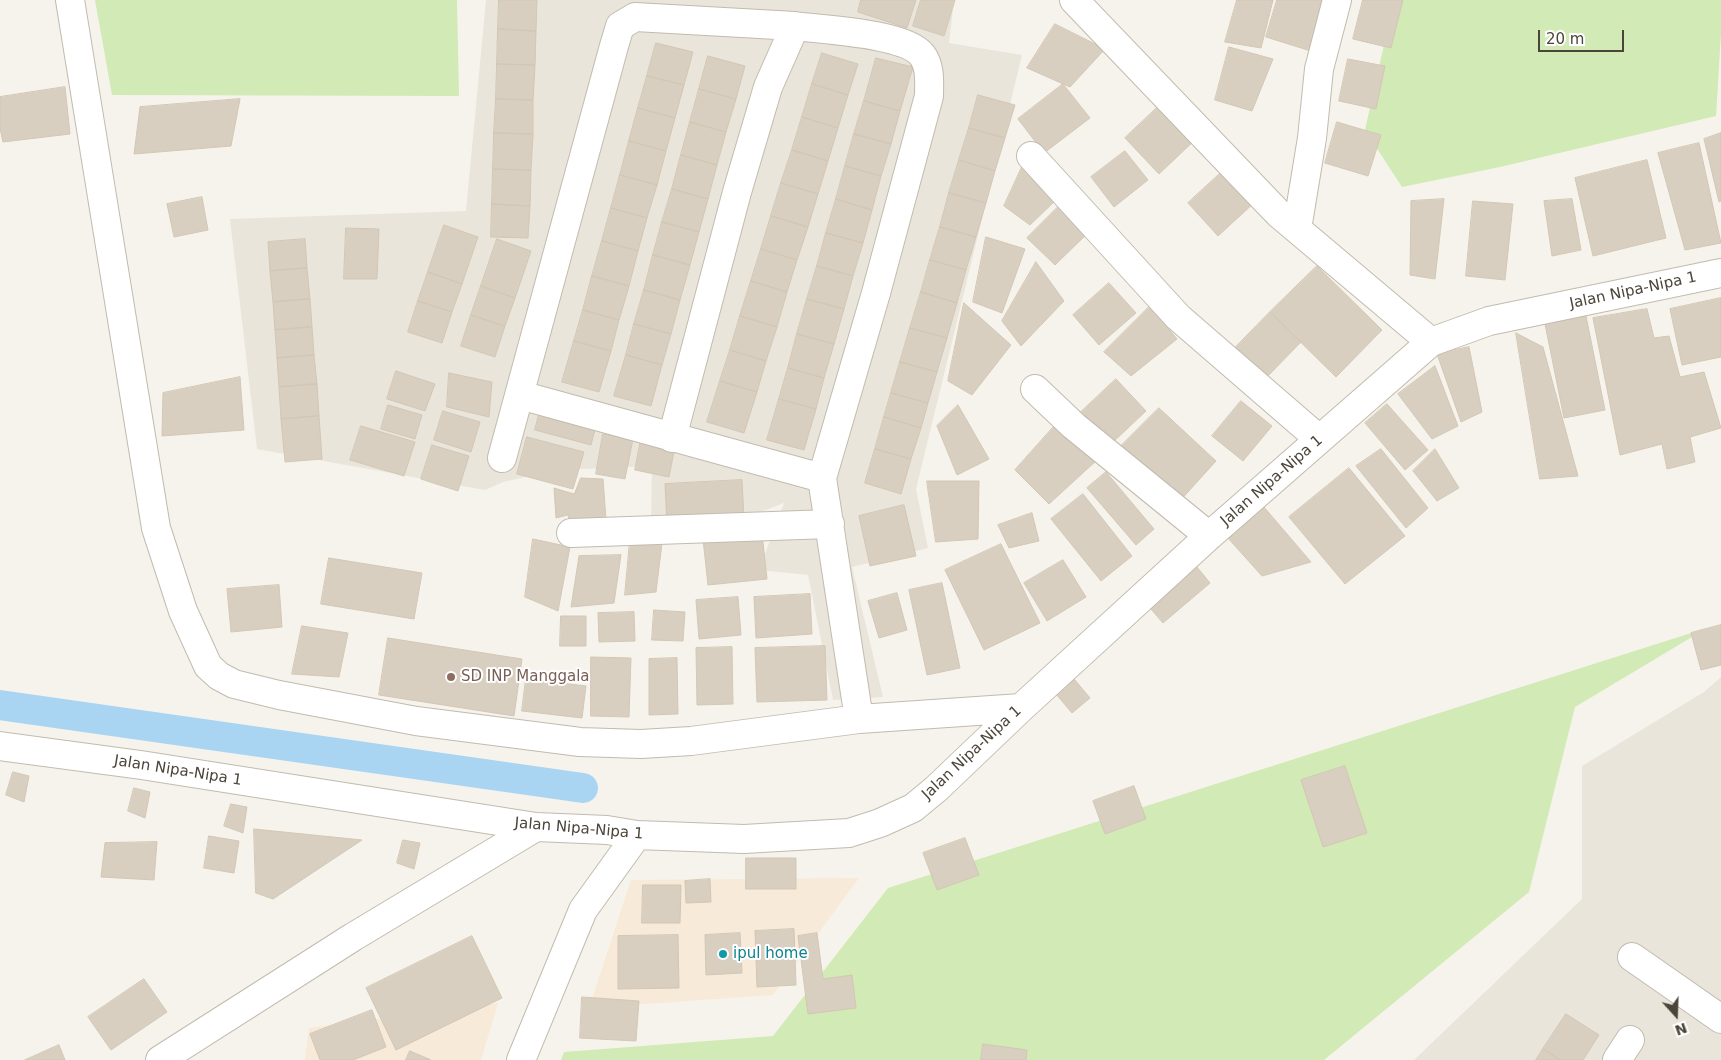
<!DOCTYPE html>
<style>
body{margin:0}
#map{position:relative;width:1721px;height:1060px;overflow:hidden;background:#f6f3ec;font-family:"DejaVu Sans",sans-serif}
canvas{display:block}
.north{position:absolute;left:1651px;top:990px;width:50px;height:50px;-webkit-text-stroke:4px #fff;paint-order:stroke;rotate:160deg;font-size:14px;font-weight:700;line-height:20px;text-align:center;color:#4b4439}
.north::after{content:'';display:block;margin:auto;width:18px;height:22px;background:#4b4439;clip-path:polygon(50% 0,100% 100%,50% 72%,0 100%)}
.scale{position:absolute;left:1538px;top:30px;width:86px;height:22px;box-sizing:border-box;border:2px solid #4b4439;border-top:0;padding-left:6px;font-size:15px;line-height:18px;white-space:nowrap;color:#4b4439;-webkit-text-stroke:4px #fff;paint-order:stroke}
</style>
<div id="map">
<canvas width="1721" height="1060"></canvas>
<div class="north">N</div>
<div class="scale">20 m</div>
</div>
<script>
const c = document.querySelector('canvas').getContext('2d');
c.lineJoin = 'round';
function fill(path, color) {
  c.fillStyle = color;
  c.fill(path, 'evenodd');
}
function stroke(path, color, width, dash) {
  c.strokeStyle = color;
  c.lineWidth = width;
  c.lineCap = dash ? 'butt' : 'round';
  c.setLineDash(dash || []);
  c.stroke(path);
}
function write(font, color, halo, rows, align = 'center') {
  c.font = font + ' "DejaVu Sans",sans-serif';
  c.lineWidth = 4;
  c.setLineDash([]);
  c.textBaseline = 'middle';
  c.strokeStyle = halo;
  c.fillStyle = color;
  for (const [text, x, y, turn = 0] of rows) {
    c.save();
    c.translate(x, y);
    c.rotate((+turn || 0) * Math.PI / 180);
    c.textAlign = isNaN(turn) ? turn : align;
    if (halo) c.strokeText(text, 0, 0);
    c.fillText(text, 0, 0);
    c.restore();
  }
}
const residential = new Path2D(`
 M486 0H954L949 43 1022 55 916 489 928 548 852 567 883 697 833 700 808 575 759 570 784 503 755 514 651 522 652 466 557 470 503 482 485 490 257 449 230 219 466 211Z
 M1721 677V1060H1414L1582 899V766L1704 692Z`);
const commercial = new Path2D(`
 M859 878 773 995 589 1008 631 880Z
 M498 1003 481 1060H305L309 1028Z`);
const green = new Path2D(`
 M95 0H457L459 96 112 95Z
 M1394 0H1721V33L1716 116 1500 167 1402 187 1365 130Z
 M1707 628 1575 707 1529 892 1324 1060H561L564 1052 773 1036 888 888Z`);
const canal = new Path2D(`
 M0 705 583 788`);
const building = new Path2D(`
 M499 0H537L536 31 498 29Z
 M861 0H916L907 28 858 12Z
 M921 0H955L944 36 913 26Z
 M1237 0H1273L1261 48 1225 42Z
 M1277 0H1330L1314 52 1266 37Z
 M1363 0H1403L1391 48 1353 39Z
 M1055 24 1105 49 1070 87 1027 68Z
 M498 29 536 31 535 65 497 64Z
 M656 43 693 52 684 85 647 76Z
 M1229 47 1273 59 1252 111 1215 100Z
 M822 53 858 64 848 95 812 84Z
 M708 56 745 66 736 99 699 89Z
 M876 58 913 67 900 111 864 101Z
 M1348 59 1385 66 1376 109 1339 101Z
 M497 64 535 65 533 100 496 99Z
 M647 76 684 85 675 118 638 108Z
 M812 84 848 95 838 128 802 117Z
 M1063 84 1090 118 1044 153 1018 119Z
 M65 87 70 134 3 142 0 128V97Z
 M699 89 736 99 726 132 690 122Z
 M978 95 1015 105 1005 138 969 128Z
 M240 99 231 146 134 154 140 107Z
 M496 99 533 100V134L494 133Z
 M864 101 900 111 891 144 854 134Z
 M1162 103 1196 139 1159 174 1125 138Z
 M638 108 675 118 666 151 629 141Z
 M802 117 838 128 828 161 792 150Z
 M690 122 726 132 717 165 681 155Z
 M1337 122 1381 135 1368 176 1325 163Z
 M969 128 1005 138 995 171 959 160Z
 M494 133 533 134 531 170 493 169Z
 M1721 133V201L1719 202 1704 139Z
 M854 134 891 144 881 176 845 166Z
 M629 141 666 151 657 185 620 175Z
 M1699 143 1721 243 1685 250 1658 153Z
 M792 150 828 161 818 194 781 183Z
 M1125 151 1148 180 1114 207 1091 177Z
 M681 155 717 165 708 199 672 189Z
 M959 160 995 171 986 203 949 193Z
 M1647 160 1666 238 1593 256 1575 178Z
 M845 166 881 176 872 210 836 199Z
 M1022 167 1058 198 1030 225 1004 206Z
 M493 169 531 170 530 206 492 204Z
 M1225 169 1255 202 1218 236 1188 203Z
 M620 175 657 185 647 218 611 208Z
 M781 183 818 194 808 227 771 216Z
 M672 189 708 199 699 232 662 222Z
 M949 193 986 203 976 237 940 227Z
 M202 197 208 230 174 237 167 204Z
 M836 199 872 210 863 243 826 233Z
 M1444 199 1435 279 1410 275 1411 201Z
 M1572 199 1581 250 1552 256 1544 201Z
 M1473 201 1513 204 1505 280 1466 276Z
 M1062 203 1090 231 1055 265 1027 238Z
 M492 204 530 206 528 238 491 237Z
 M611 208 647 218 638 251 602 241Z
 M771 216 808 227 797 260 761 249Z
 M662 222 699 232 690 265 653 255Z
 M444 225 478 237 462 284 428 272Z
 M940 227 976 237 966 270 930 260Z
 M346 228 379 229 377 279H344Z
 M826 233 863 243 853 276 817 266Z
 M986 237 1025 249 1002 313 973 302Z
 M305 239 307 268 270 271 268 242Z
 M497 239 531 251 515 298 481 286Z
 M602 241 638 251 629 286 592 276Z
 M761 249 797 260 787 292 751 281Z
 M653 255 690 265 680 300 644 290Z
 M930 260 966 270 957 303 921 292Z
 M1036 262 1064 301 1021 346 1002 321Z
 M817 266 853 276 844 309 807 299Z
 M1317 266 1382 330 1336 377 1270 312Z
 M307 268 310 299 273 302 270 271Z
 M428 272 462 284 452 312 418 301Z
 M592 276 629 286 619 320 583 310Z
 M751 281 787 292 777 327 740 316Z
 M1109 283 1136 313 1099 345 1073 315Z
 M481 286 515 298 505 326 471 315Z
 M644 290 680 300 671 334 634 324Z
 M921 292 957 303 947 338 910 328Z
 M1721 298V357L1682 365 1670 309Z
 M310 299 312 327 275 330 273 302Z
 M807 299 844 309 834 344 797 334Z
 M418 301 452 312 442 343 408 332Z
 M964 303 1011 345 972 395 948 381Z
 M1150 306 1177 339 1131 376 1104 352Z
 M1647 309 1654 338 1669 336 1680 377 1704 372 1721 428 1690 437 1695 462 1667 469 1662 444 1620 455 1593 318Z
 M583 310 619 320 611 351 574 341Z
 M1270 312 1301 342 1262 382 1231 352Z
 M471 315 505 326 495 357 461 346Z
 M740 316 777 327 766 361 730 350Z
 M1586 316 1605 410 1564 418 1545 324Z
 M634 324 671 334 662 365 626 355Z
 M312 327 314 355 277 358 275 330Z
 M910 328 947 338 937 372 900 362Z
 M1516 333 1543 347 1578 476 1540 479Z
 M797 334 834 344 824 378 788 368Z
 M574 341 611 351 599 392 562 382Z
 M1469 347 1482 412 1461 422 1437 354Z
 M730 350 766 361 757 392 720 381Z
 M314 355 317 384 279 387 277 358Z
 M626 355 662 365 651 406 614 396Z
 M900 362 937 372 928 403 891 393Z
 M1435 366 1458 426 1432 439 1398 394Z
 M788 368 824 378 816 409 779 399Z
 M396 371 435 384 425 411 387 399Z
 M449 373 492 382 489 417 447 407Z
 M240 377 244 430 162 436 163 393Z
 M1116 379 1146 411 1111 444 1080 413Z
 M720 381 757 392 744 433 707 422Z
 M317 384 319 416 281 419 279 387Z
 M891 393 928 403 921 428 884 417Z
 M779 399 816 409 804 450 767 440Z
 M1241 401 1272 426 1243 461 1212 436Z
 M1387 404 1428 450 1405 470 1365 423Z
 M388 405 422 415 415 439 381 429Z
 M958 405 989 459 957 475 937 426Z
 M541 407 597 422 591 445 535 430Z
 M1159 408 1216 461 1178 503 1118 449Z
 M443 411 480 422 471 452 434 440Z
 M319 416 322 459 285 462 281 419Z
 M884 417 921 428 911 459 875 449Z
 M1058 422 1097 460 1049 504 1015 470Z
 M361 426 415 442 404 476 350 460Z
 M603 434 633 439 625 479 596 474Z
 M527 437 584 452 573 489 517 474Z
 M641 440 675 446 669 477 635 470Z
 M432 445 469 456 458 491 421 479Z
 M875 449 911 459 901 494 865 483Z
 M1381 449 1428 508 1406 528 1356 466Z
 M1435 449 1459 488 1437 501 1413 471Z
 M1349 468 1405 536 1345 584 1289 517Z
 M1106 472 1154 529 1136 545 1087 488Z
 M581 478 603 479 606 519 570 523 568 515 556 518 554 488 574 494Z
 M742 480 744 520 667 524 665 484Z
 M927 481H979L978 539 936 542Z
 M1083 494 1132 556 1101 581 1051 519Z
 M904 505 916 556 870 566 859 516Z
 M1263 506 1311 562 1262 576 1227 537Z
 M1032 513 1039 541 1009 548 998 525Z
 M762 533 767 579 708 585 703 539Z
 M533 539 570 547 558 611 525 597Z
 M630 541 662 543 656 592 625 595Z
 M1001 544 1040 623 984 650 945 570Z
 M621 555 614 603 571 607 579 556Z
 M329 558 422 573 414 619 321 604Z
 M1063 560 1086 597 1047 621 1024 583Z
 M1192 561 1210 583 1163 623 1144 601Z
 M942 583 960 668 927 675 909 590Z
 M279 585 282 627 231 632 227 589Z
 M897 593 907 630 879 638 868 601Z
 M810 594 812 634 756 638 754 597Z
 M738 597 741 635 699 639 696 600Z
 M654 610 685 612 683 641 652 640Z
 M634 612 635 641 599 642 598 613Z
 M561 616H586V646H560Z
 M1721 625V665L1701 670 1691 633Z
 M302 626 348 633 339 677 292 674Z
 M388 638 522 659 514 716 379 695Z
 M825 646 827 700 757 702 755 648Z
 M732 647 733 704 697 705 696 648Z
 M591 657 631 658 629 717 591 716Z
 M677 658 678 714 649 715V659Z
 M1069 673 1090 698 1072 713 1051 688Z
 M526 679 586 686 582 718 522 711Z
 M1345 766 1367 833 1323 847 1301 780Z
 M13 772 29 776 24 802 6 795Z
 M1134 786 1146 819 1105 834 1093 801Z
 M134 788 150 792 145 818 128 811Z
 M231 804 247 807 243 833 224 826Z
 M254 829 362 840 273 899 256 893Z
 M209 836 239 841 234 873 204 868Z
 M965 838 979 875 937 890 923 853Z
 M403 840 420 843 414 869 397 863Z
 M157 842 154 880 101 877 105 843Z
 M746 858H796V889H746Z
 M710 879 711 902 686 903 685 881Z
 M643 885H681L680 923H642Z
 M794 929 796 985 757 987 755 931Z
 M740 933 742 973 706 975 705 935Z
 M817 933 823 979 852 975 856 1008 808 1014 798 936Z
 M678 935 679 988 618 989V936Z
 M472 936 502 998 396 1050 366 988Z
 M144 979 167 1012 111 1050 88 1017Z
 M582 997 639 1001 636 1041 580 1038Z
 M372 1010 386 1047 353 1060H320L310 1034Z
 M1566 1014 1599 1035 1583 1060H1560L1543 1049Z
 M983 1044 1027 1050 1026 1060H981Z
 M59 1045 65 1060H25Z
 M1543 1049 1560 1060H1536Z
 M410 1051 431 1060H406Z`);
const minor = new Path2D(`
 M70 0 156 528 183 611 208 666 219 676 234 684 279 695 416 721 580 742 641 744 691 741 859 719 1021 708
 M1074 0 1279 214 1431 342
 M795 26C823 30 905 33 922 55 931 67 929 83 929 96L876 293 822 478 859 719
 M1031 156 1178 317 1319 439
 M1297 229 1312 138 1319 69 1337 0
 M1035 389 1074 426 1209 536
 M520 395 822 478
 M502 458 614 46 620 26 635 17 795 26 768 87 737 192 672 438
 M571 533 830 524
 M0 746 141 765 536 827 607 830 637 835 744 839 849 833 880 823 913 808 936 789 1021 708 1209 536 1431 342 1489 321 1721 273
 M1632 957 1721 1019
 M160 1060 353 937 536 827
 M521 1060 583 910 637 835
 M1617 1060 1630 1040`);
const markers = [
 [451,677,5,"#8d6e63"],
 [723,954,5,"#0f9aa8"]
];
const streetNames = [
 ["Jalan Nipa-Nipa 1",1633,291,-12],
 ["Jalan Nipa-Nipa 1",1272,481,-41],
 ["Jalan Nipa-Nipa 1",972,753,-43],
 ["Jalan Nipa-Nipa 1",178,771,9],
 ["Jalan Nipa-Nipa 1",579,829,5]
];
const educationNames = [
 ["SD INP Manggala",461,677]
];
const cultureNames = [
 ["ipul home",733,954]
];
fill(residential, '#eae5da');
fill(commercial, '#f7ead8');
fill(green, '#d2eab5');
stroke(canal, '#a9d4f2', 30);
fill(building, '#d8cfc1');
stroke(building, '#d3c7b4', 1);
stroke(minor, '#c2bbae', 30);
stroke(minor, '#fff', 28);
for (const [x, y, r, color] of markers) {
  const dot = new Path2D();
  dot.arc(x, y, r, 0, 2 * Math.PI);
  c.fillStyle = color;
  c.fill(dot);
  stroke(dot, '#fff', 2);
}
write('15px', '#4b4439', '#fff', streetNames);
write('15px', '#785e54', '#fff', educationNames, 'left');
write('15px', '#0d838f', '#fff', cultureNames, 'left');
</script>
